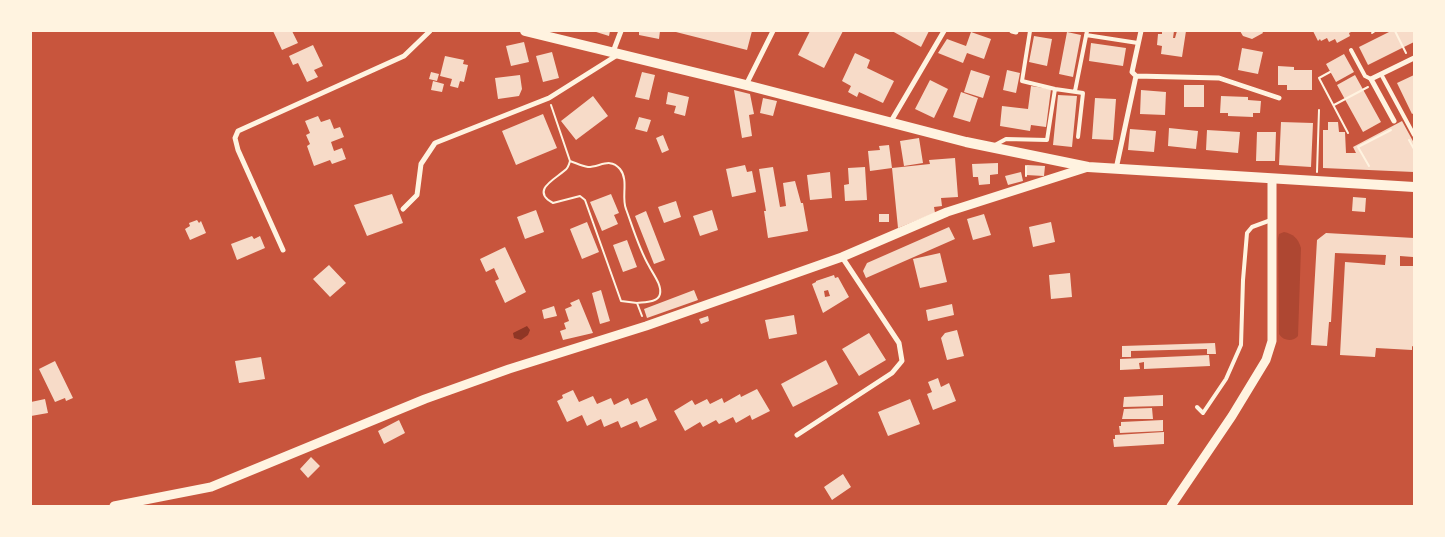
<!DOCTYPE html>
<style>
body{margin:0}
#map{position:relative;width:1445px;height:537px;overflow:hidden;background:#c8553d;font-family:"DejaVu Sans",sans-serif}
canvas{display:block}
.frame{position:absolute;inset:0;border:32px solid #fff3e0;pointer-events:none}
</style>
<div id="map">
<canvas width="1445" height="537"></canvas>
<div class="frame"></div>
</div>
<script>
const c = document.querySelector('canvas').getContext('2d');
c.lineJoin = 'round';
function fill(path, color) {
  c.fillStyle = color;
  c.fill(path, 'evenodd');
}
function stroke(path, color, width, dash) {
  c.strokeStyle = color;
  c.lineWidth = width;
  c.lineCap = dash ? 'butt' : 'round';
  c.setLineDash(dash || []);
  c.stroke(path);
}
const green = new Path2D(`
 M1284 232C1293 234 1298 238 1301 248L1298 336C1293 342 1283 341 1279 334L1278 239 1279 234Z`);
const water = new Path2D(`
 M527 326 530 330 528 335 521 340 514 338 513 333Z`);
const building = new Path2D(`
 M273 31H292L298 43 282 50Z
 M593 31H610L609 36Z
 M639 31H660L659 39 639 35Z
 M672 31H752L747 50Z
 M810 31H843L824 68 798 55Z
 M892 31H929L921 47Z
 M1162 31H1174L1173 38H1175L1177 31H1186L1182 57 1161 54 1162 46 1157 45 1158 34H1162Z
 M1240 31H1262L1263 33 1252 39 1243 36Z
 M1313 31H1353L1349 33 1350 36 1337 43 1335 39 1329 42 1327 38 1321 41 1320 39 1318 41Z
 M1391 31H1414V42L1368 65 1359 47Z
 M971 32 991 39 984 59 967 53 963 63 938 53 947 39 966 46Z
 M1067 32 1081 35 1073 77 1059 74Z
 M1034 36 1052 39 1047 66 1029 62Z
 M524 42 529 62 511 66 506 46Z
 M1091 43 1126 48 1123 66 1089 61Z
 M313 45 323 66 314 70 318 77 307 82 298 63 293 65 289 56Z
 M1242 48 1263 52 1258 74 1238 70Z
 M552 52 559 78 543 82 536 56Z
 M855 53 870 60 867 68 894 81 883 103 859 92 857 97 848 92 851 86 842 81Z
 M1344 54 1354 72 1336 82 1326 64Z
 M445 56 464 60 463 64 468 65 464 82 460 81 458 88 450 86 452 79 440 76Z
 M1278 66 1294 67V70H1312V90H1287V85H1278Z
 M971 70 990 76 983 98 964 92Z
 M1007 70 1020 73 1016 93 1003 90Z
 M431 72 439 74 437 81 429 79Z
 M642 72 655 75 649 100 635 97Z
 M520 75 522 89 519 96 498 99 495 78Z
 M1355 75 1381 122 1363 132 1337 85Z
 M1414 75V113L1412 114 1397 83Z
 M930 80 948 89 934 118 915 109Z
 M433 81 444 84 442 92 431 90Z
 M1184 85H1204V107H1184Z
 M1031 86 1051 89 1046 127 1031 125 1030 131 1000 126 1002 106 1028 109Z
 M734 90 750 94 754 114 749 115 752 136 742 138Z
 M1141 90 1166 92 1165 115 1140 114Z
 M668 92 689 97 685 116 674 113 676 106 666 104Z
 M961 92 978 98 970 122 953 117Z
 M1058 95 1077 96 1072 147 1053 145Z
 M593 96 608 116 576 140 561 121Z
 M1221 96 1248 97V100L1261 101 1260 113H1253V117L1228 116V113H1220Z
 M763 98 777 101 773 116 760 113Z
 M1095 98 1116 99 1113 140 1092 139Z
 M543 114 557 148 516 165 502 131Z
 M318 116 321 122 330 119 334 129 340 127 344 137 331 142 334 151 342 148 346 159 332 164 330 160 314 166 307 146 310 144 306 135 310 133 305 121Z
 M639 117 651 120 647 132 635 129Z
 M1402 121 1414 143V172L1323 168V130H1328V122H1338L1339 132H1345L1346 153H1356L1353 147Z
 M1281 122 1313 123 1311 167 1279 165Z
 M1169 128 1198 131 1196 149 1168 146Z
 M1130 129 1156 131 1154 152 1128 150Z
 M1207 130 1240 132 1238 153 1206 150Z
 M1257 132H1276L1275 161H1256Z
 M663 135 669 150 662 153 656 138Z
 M919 138 923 163 904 166 900 141Z
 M889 145 892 168 870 171 868 151 880 150 879 146Z
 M955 158 958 197 941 198 942 206 934 207 935 213 898 228 892 168 930 164 929 160Z
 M998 163V174L990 175V184L979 185 978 177H973L972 164Z
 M745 165 747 172 752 171 756 192 732 197 726 169Z
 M1027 165 1045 166 1044 176 1026 175Z
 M773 167 780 207 786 206 783 183 795 181 801 203H803L808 231 768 238 764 211H766L759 169Z
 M865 167 867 200 845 201 844 185 849 184 848 168Z
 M830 172 832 198 810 200 807 175Z
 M1021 172 1023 181 1008 185 1005 176Z
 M392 194 403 223 367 236 354 205Z
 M611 194 619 213 614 215 618 224 602 231 590 202Z
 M1353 197 1366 198 1365 212 1352 211Z
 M676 201 681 217 664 223 658 207Z
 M536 210 544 232 525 239 517 217Z
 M712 210 718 230 700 236 693 216Z
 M646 211 665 260 654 264 635 216Z
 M879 214H889V222H879Z
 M984 214 991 235 973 240 967 219Z
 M197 220 199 223 201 221 206 233 190 240 185 229 190 226 189 223Z
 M587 222 599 252 582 259 570 229Z
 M1051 222 1055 242 1033 247 1029 227Z
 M949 227 955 239 866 278 863 271 867 263Z
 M1326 233 1414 238 1413 257 1400 256V266H1414V347L1412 346V350L1376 348 1375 357 1340 355 1345 262 1385 265 1386 255 1335 253 1331 322H1329L1327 346 1311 345 1317 240Z
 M252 236 254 239 260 236 265 248 237 260 231 244Z
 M627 240 637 267 623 272 613 245Z
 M505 247 526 292 505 303 495 281 499 279 494 268 486 272 480 259Z
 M940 253 947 282 920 288 913 259Z
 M329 265 346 283 330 297 313 279Z
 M1070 273 1072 297 1051 299 1049 275Z
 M834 275 835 278 838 277 849 297 823 313 812 284 816 282V281ZM828 290 830 296 825 297 824 291Z
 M601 290 610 321 600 324 592 293Z
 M694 290 698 300 647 318 644 309Z
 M579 299 593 333 563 340 560 331 566 329 564 323 569 321 565 309 572 306 570 303Z
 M952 304 954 315 928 321 926 310Z
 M554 306 557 316 544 319 542 310Z
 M794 315 797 334 769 339 765 320Z
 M708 316 709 321 701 324 699 319Z
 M957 330 964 356 947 360 941 338 945 333Z
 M869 333 886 360 859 376 842 349Z
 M1215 343 1216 354H1207V349L1131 351V357H1122V346Z
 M1209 355 1210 366 1144 369V362L1139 363 1140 369 1120 370V359Z
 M261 357 265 379 239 383 235 361Z
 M826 360 838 384 793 407 781 384Z
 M55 361 73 398 66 401 65 398 55 402 39 369Z
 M938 378 941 387 949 383 956 401 933 410 927 394 932 392 928 382Z
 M757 389 770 411 752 420 750 415 736 423 733 417 719 424 716 420 703 427 700 422 685 431 674 411 692 400 695 405 707 399 710 404 722 398 724 403 740 394 741 397Z
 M573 390 579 402 593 396 597 404 611 398 614 405 628 398 631 405 647 398 657 420 640 428 637 421 621 428 618 421 604 427 601 419 587 426 582 415 567 422 557 401 563 398 562 395Z
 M1163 395V406L1123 407 1124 397Z
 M45 399 48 413 31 416V402Z
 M910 399 920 424 888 436 878 412Z
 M1152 408 1153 419H1122L1124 409Z
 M399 420 405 433 384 444 378 431Z
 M1163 420V431L1120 433 1119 426H1121V422Z
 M1164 432V444L1114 447 1113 439H1115V435Z
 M311 457 320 466 308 478 300 469Z
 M843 474 851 487 832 500 824 487Z`);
const path = new Path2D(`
 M1395 31 1406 53
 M1372 33 1375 31
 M1330 72 1319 78 1348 133
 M551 105 570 161C576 163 582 166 588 167 600 167 610 157 620 169 629 180 621 197 626 209 633 228 639 249 649 266 653 274 662 285 660 294 658 303 644 302 637 303L642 316
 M1334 105 1368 87
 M1409 140 1414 149
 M570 161C569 165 568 169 564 171 555 179 530 191 553 203L580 196 585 200 621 301 637 303
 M1369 166 1358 147 1391 130
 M1317 172 1319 110
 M1026 176V166`);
const service = new Path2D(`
 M1030 31 1022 81 1055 89 1083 93 1078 137
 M1086 35 1138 43
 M1351 50 1365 76 1371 79
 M1381 74 1414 135
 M1075 91 1087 31
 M995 145 1006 139 1047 140 1055 89
 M1197 407 1203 413 1226 379 1241 345 1243 280 1247 233 1252 227 1271 220`);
const minor = new Path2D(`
 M1012 31 1016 32
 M613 52 621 31
 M1136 76 1219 78 1279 98
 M746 85 773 31
 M1394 121 1371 79 1414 58
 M890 123 944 31
 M1116 169 1136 76 1132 72 1141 31
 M403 209 417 195 421 164 435 143 549 98 619 54
 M283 250 238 150 235 138 238 131 404 56 430 31
 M797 435 892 373 902 361 899 343 842 257`);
const tertiary = new Path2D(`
 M114 506 211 487 425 399 509 369 646 326 842 257 947 212 1088 167
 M1171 506 1232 416 1266 360 1272 341V179`);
const secondary = new Path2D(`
 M525 31 746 85 966 142 1088 167 1414 187`);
fill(green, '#ae4732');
fill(water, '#8f3625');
fill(building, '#f7dbc8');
stroke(path, '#fff3e0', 2);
stroke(service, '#fff3e0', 4);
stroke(minor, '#fff3e0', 5);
stroke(tertiary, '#fff3e0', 9);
stroke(secondary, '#fff3e0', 10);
</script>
